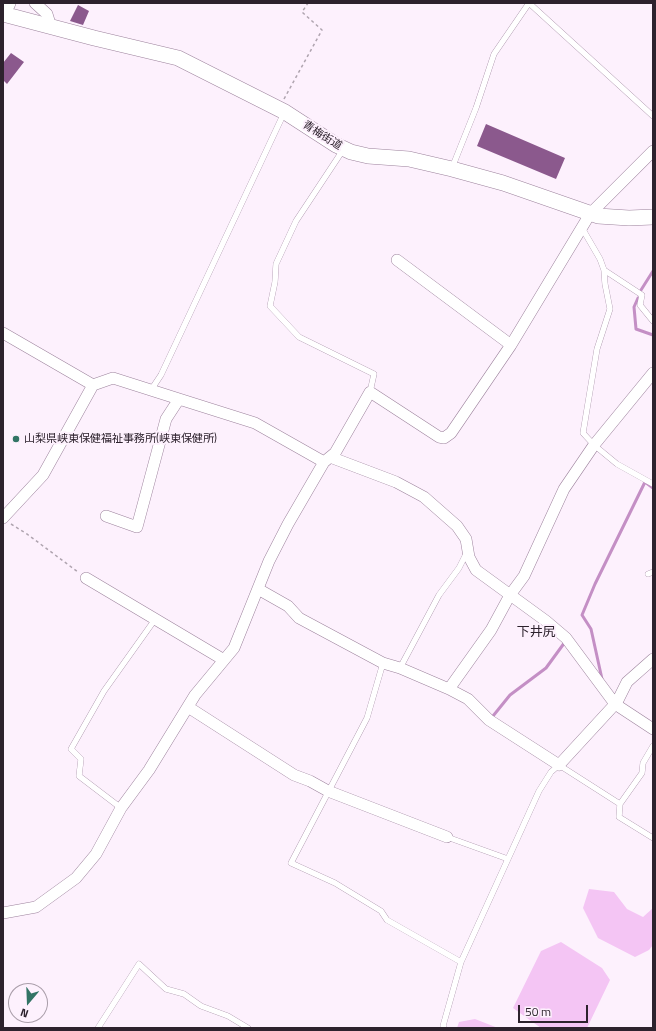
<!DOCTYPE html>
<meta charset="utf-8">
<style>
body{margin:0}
#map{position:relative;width:656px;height:1031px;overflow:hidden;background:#fdf1fd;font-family:"Titillium Web",sans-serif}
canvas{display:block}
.frame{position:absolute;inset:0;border:4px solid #2d222d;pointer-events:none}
.north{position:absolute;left:8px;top:983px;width:40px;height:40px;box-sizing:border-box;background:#fdf1fd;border:1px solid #aa9eaa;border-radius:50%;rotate:199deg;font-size:11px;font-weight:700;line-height:16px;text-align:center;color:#2d222d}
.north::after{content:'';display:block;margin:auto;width:14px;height:18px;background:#327465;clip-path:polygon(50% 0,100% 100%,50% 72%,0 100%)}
.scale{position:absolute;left:518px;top:1005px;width:70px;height:18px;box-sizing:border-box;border:2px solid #2d222d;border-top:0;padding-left:5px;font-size:12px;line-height:14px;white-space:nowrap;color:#2d222d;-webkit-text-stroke:3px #fdf1fd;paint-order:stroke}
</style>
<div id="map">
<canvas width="656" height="1031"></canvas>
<div class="frame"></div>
<div class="north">N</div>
<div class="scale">50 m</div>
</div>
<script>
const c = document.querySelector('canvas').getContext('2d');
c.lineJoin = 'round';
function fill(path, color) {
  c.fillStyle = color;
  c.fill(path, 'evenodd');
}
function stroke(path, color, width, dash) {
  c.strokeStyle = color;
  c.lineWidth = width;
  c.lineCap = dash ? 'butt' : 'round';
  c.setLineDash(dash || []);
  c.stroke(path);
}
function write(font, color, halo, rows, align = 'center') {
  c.font = font + ' "Titillium Web","Noto Sans JP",sans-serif';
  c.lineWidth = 4;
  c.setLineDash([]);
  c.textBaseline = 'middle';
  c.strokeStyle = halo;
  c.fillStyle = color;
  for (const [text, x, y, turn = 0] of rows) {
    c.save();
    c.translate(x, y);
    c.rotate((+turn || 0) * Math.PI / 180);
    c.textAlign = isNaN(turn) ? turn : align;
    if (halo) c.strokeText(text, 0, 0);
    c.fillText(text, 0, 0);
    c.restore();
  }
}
const green = new Path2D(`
 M589 889 614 892 627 909 643 917 653 908V945L649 950 635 957 598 938 583 908Z
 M561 942 602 968 610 980 587 1028H541L513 1008 541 951Z
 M475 1019 498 1028H457L459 1022Z`);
const stream = new Path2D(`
 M641 290 653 271
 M638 298 634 307 636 329 653 335
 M602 679 591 629 582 615 595 584 645 482 653 488
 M493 716 510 695 546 668 565 642`);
const building = new Path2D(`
 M78 5 89 11 83 25 70 21Z
 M11 53 24 62 7 84 3 80V63Z
 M486 124 565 158 556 179 477 146Z`);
const path = new Path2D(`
 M284 99 322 30 302 12 308 3
 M11 524 27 534 78 572`);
const lane = new Path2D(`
 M529 3 653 116
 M343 150 296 221 276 264 275 282 270 306 299 337 374 374 370 392
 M452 168 476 108 494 54 529 3
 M582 228 600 259 604 270 605 284 610 309 597 349 583 433 594 445 617 464 653 484
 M604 270 642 295 640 305 653 321
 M151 390 161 375 284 113
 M648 574 653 572
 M383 663 367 718 291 863 335 883 381 911 387 920 461 962
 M400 668 439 595 459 568 467 552
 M620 804 619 817 653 838
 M121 808 79 776 81 759 71 749 104 691 156 618
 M447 837 508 859
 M98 1028 139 964 166 989 184 994 201 1006 228 1016 248 1028
 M444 1028 443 1026 461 962 539 791 551 772 559 765 620 804 642 773 643 763 653 746`);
const street = new Path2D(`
 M35 3 47 14 51 27
 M397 260 511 345
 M3 333 93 385
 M179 399 255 423 324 462
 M330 457 396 482 424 497 457 526 466 539 469 557 476 570 546 621 566 638 615 704 653 729
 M3 518 43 475 93 385 113 378 179 399 166 419 137 527 106 516
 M86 578 224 660
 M258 589 288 606 299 618 383 663 400 668 449 689 468 699 489 720 559 765 617 702 627 682 653 659
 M449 689 491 630 510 595 524 576 564 489 594 445 653 373
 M188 707 294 775 310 781 328 791 447 837
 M3 913 36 907 76 878 96 854 121 808 149 770 195 695 234 648 269 561 288 524 324 462 335 453 370 392 439 437 444 438 451 433 511 345 590 214 653 151`);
const secondary = new Path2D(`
 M8 3 3 14 94 38 178 58 285 112 336 145 351 152 368 156 409 159 452 169 503 183 598 216 629 218 653 217`);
const markers = [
 [16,439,4,"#327465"]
];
const streetNames = [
 ["青梅街道",322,136,32]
];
const poiNames = [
 ["山梨県峡東保健福祉事務所(峡東保健所)",24,439]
];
const quarterNames = [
 ["下井尻",536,633]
];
fill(green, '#f4c5f4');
stroke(stream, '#c48fc5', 3);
fill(building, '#8b598d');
stroke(lane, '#9c829c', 6);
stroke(street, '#9c829c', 12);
stroke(secondary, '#9c829c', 16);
stroke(path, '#afa4af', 1.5, [3, 3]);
stroke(lane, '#fff', 5.5);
stroke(street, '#fff', 11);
stroke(secondary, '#fff', 15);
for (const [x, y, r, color] of markers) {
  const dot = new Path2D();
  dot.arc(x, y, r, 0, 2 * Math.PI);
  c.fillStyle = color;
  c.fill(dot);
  stroke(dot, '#fdf1fd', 1.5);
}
write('11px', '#2d222d', '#fdf1fd', streetNames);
write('11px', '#2d222d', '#fdf1fd', poiNames, 'left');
write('13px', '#2d222d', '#fdf1fd', quarterNames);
</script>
